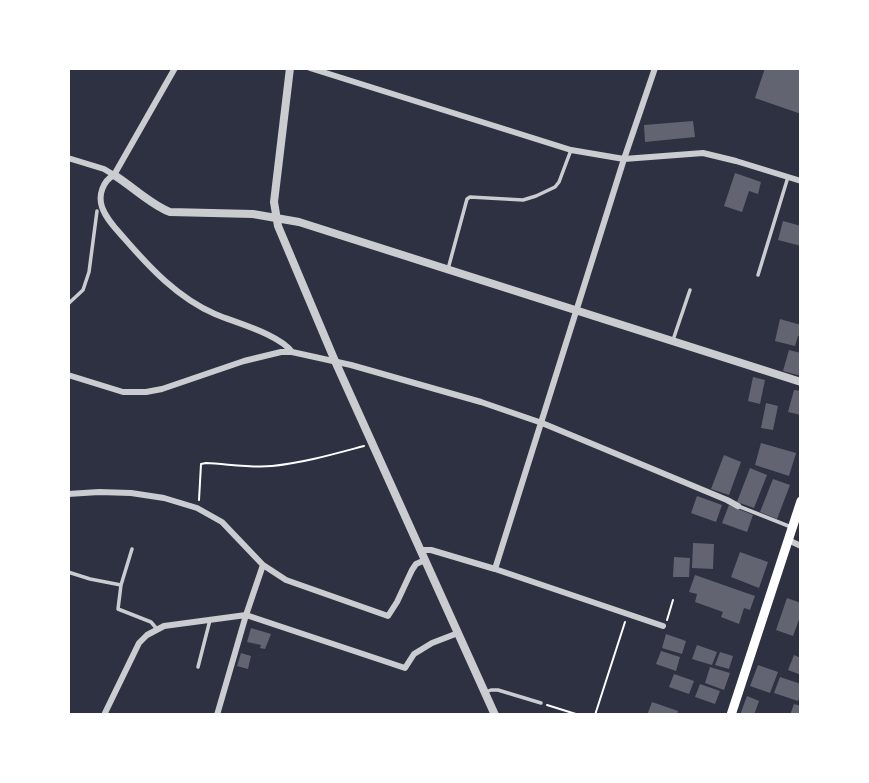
<!DOCTYPE html>
<style>
body{margin:0}
#map{position:relative;width:869px;height:783px;overflow:hidden;background:#2d3142;font-family:"Varela Round",sans-serif}
canvas{display:block}
.frame{position:absolute;inset:0;border:70px solid #fff;pointer-events:none}
</style>
<div id="map">
<canvas width="869" height="783"></canvas>
<div class="frame"></div>
</div>
<script>
const c = document.querySelector('canvas').getContext('2d');
c.lineJoin = 'round';
function fill(path, color) {
  c.fillStyle = color;
  c.fill(path, 'evenodd');
}
function stroke(path, color, width, dash) {
  c.strokeStyle = color;
  c.lineWidth = width;
  c.lineCap = dash ? 'butt' : 'round';
  c.setLineDash(dash || []);
  c.stroke(path);
}
const building = new Path2D(`
 M765 68H801V114L755 98Z
 M693 121 695 137 645 142 644 125Z
 M735 173 761 182 758 194 749 191 742 212 724 206Z
 M783 221 801 226V246L778 240Z
 M780 319 801 325V337L798 336 795 346 775 341Z
 M789 350 801 353V376L783 371Z
 M753 377 765 380 760 404 748 401Z
 M794 390 801 391V415L788 412Z
 M766 403 778 406 773 430 761 428Z
 M761 443 796 453 789 476 755 465Z
 M724 455 741 462 729 495 711 489Z
 M750 468 767 475 754 508 737 502Z
 M773 479 790 485 777 519 760 512Z
 M697 496 722 505 716 522 691 513Z
 M729 505 753 515 747 532 722 523Z
 M693 543 714 544 713 569 692 568Z
 M740 552 768 562 759 588 731 577Z
 M674 557 690 558 689 577H673Z
 M695 575 755 596 750 610 744 608 739 624 721 617 723 612 695 602 697 594 689 592Z
 M787 598 801 603V617H800L793 636 776 630Z
 M251 628 271 634 265 649 260 648 261 645 247 642Z
 M666 634 686 641 682 654 662 648Z
 M697 645 717 652 712 665 692 659Z
 M661 651 680 657 676 671 656 664Z
 M720 652 733 656 729 669 715 665Z
 M241 653 251 656 248 669 237 666Z
 M794 655 801 658V675L788 670Z
 M758 665 778 672 770 693 750 686Z
 M710 667 730 673 724 690 705 683Z
 M674 674 694 681 689 694 669 687Z
 M780 677 801 684V694L798 701 774 693Z
 M700 684 720 691 715 704 695 697Z
 M747 696 759 701 754 715H740Z
 M652 702 678 711 677 715H647Z
 M794 704 801 706V715H790Z`);
const path = new Path2D(`
 M199 500 201 464 206 463C228 464 250 468 272 466 303 463 334 454 364 446
 M667 620 673 600
 M547 705 579 715
 M595 715 625 622`);
const service = new Path2D(`
 M448 269 467 199 470 197 523 200 536 196 555 187 559 182 571 150
 M758 275 788 177
 M68 304 83 290 89 272 97 211
 M673 340 690 290
 M738 506 791 527
 M68 572 90 579 121 585 132 549
 M121 585 118 609 151 622 157 629
 M198 667 210 620
 M486 692 491 690H498L541 703`);
const minor = new Path2D(`
 M175 68 114 175C103 181 98 195 102 207 106 219 116 229 124 238 150 268 178 298 215 314 236 323 279 334 292 352
 M310 68 571 150 624 159 655 68
 M68 158 104 169 114 175
 M68 375 123 392H146L162 389 244 361 281 352H292L351 365 481 402 542 423 727 500 738 506
 M68 494 99 492 131 493 164 498 197 508 222 522 263 565 286 580 388 616 397 602 412 570 416 564 425 560
 M788 540 801 546
 M420 550H431L495 569 663 626
 M495 569 624 159 703 153 736 161 801 181
 M104 715 139 643 147 635 164 626 246 615 405 668 414 654 432 643 458 633
 M217 715 246 615 263 565`);
const tertiary = new Path2D(`
 M290 68 274 202 278 226 335 361 495 715
 M114 175C132 186 151 205 170 212L253 214 299 222 801 382`);
const secondary = new Path2D(`
 M731 715 801 501`);
fill(building, '#626471');
stroke(path, '#fff', 2);
stroke(service, '#caccd0', 3.5);
stroke(minor, '#caccd0', 6);
stroke(tertiary, '#caccd0', 8);
stroke(secondary, '#fff', 9);
</script>
